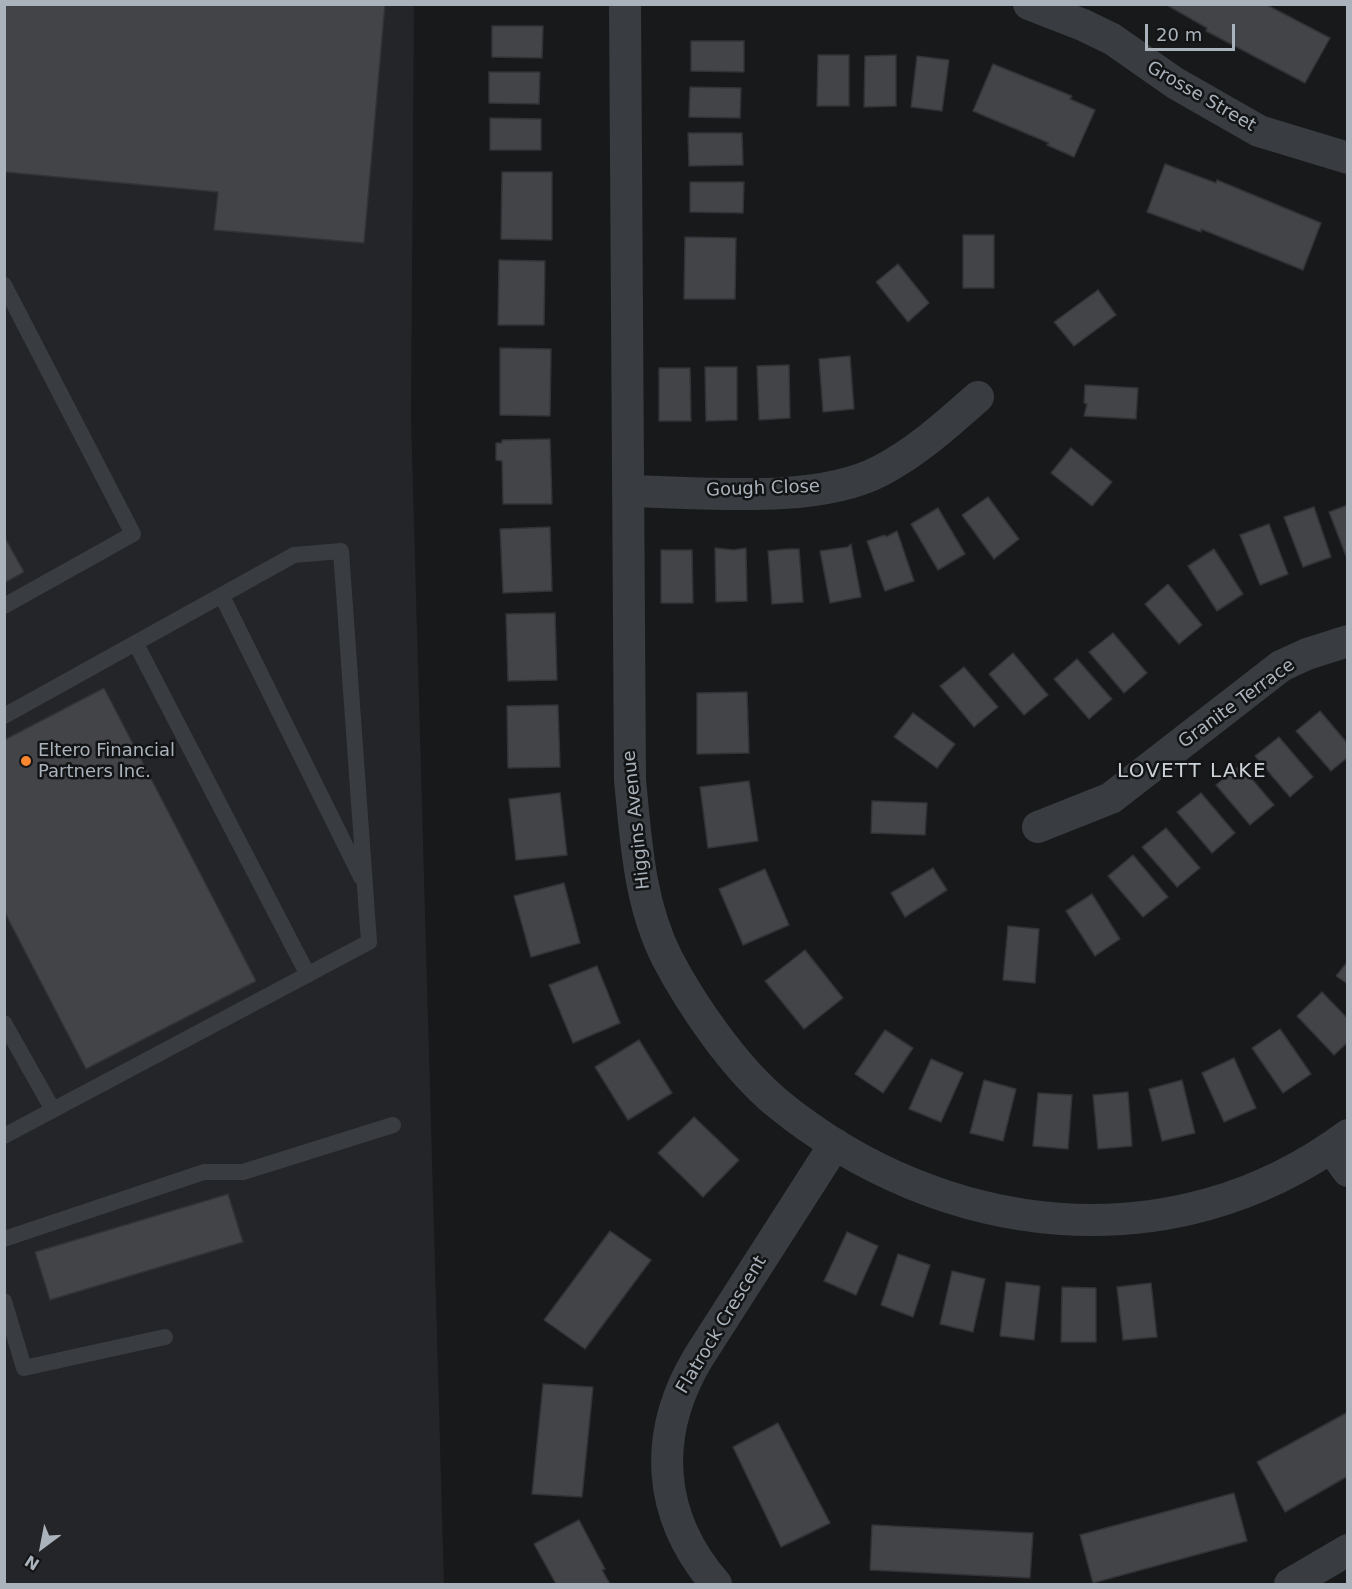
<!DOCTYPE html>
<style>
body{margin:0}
#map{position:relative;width:1352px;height:1589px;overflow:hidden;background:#18191b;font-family:"DejaVu Sans",sans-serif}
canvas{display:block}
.frame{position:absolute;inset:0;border:6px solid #aab3bb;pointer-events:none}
.north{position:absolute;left:12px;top:1517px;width:60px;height:60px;-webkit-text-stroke:4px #131416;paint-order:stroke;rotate:212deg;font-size:16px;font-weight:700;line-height:24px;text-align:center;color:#aab3bb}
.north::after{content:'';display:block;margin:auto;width:21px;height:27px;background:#aab3bb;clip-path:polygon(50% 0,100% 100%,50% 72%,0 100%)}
.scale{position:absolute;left:1145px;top:24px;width:90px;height:27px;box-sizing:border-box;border:3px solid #aab3bb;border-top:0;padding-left:8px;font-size:18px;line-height:21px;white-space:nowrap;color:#aab3bb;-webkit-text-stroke:4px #131416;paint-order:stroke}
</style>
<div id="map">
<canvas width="1352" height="1589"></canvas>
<div class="frame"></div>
<div class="north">N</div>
<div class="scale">20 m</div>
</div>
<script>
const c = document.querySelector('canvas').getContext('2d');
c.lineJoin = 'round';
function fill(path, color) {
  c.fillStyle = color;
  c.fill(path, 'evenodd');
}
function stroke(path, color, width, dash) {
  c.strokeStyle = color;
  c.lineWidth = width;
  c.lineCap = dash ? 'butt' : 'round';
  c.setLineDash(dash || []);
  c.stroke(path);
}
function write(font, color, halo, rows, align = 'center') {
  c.font = font + ' "DejaVu Sans",sans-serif';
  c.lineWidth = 5;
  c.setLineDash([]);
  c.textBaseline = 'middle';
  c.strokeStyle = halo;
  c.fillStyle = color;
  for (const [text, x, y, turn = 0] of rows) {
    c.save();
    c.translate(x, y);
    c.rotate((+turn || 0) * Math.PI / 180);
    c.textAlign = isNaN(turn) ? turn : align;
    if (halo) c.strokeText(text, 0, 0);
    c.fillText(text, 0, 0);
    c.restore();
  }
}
const built = new Path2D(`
 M5 5H414L411 418 444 1584H5Z`);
const building = new Path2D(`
 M4 4H385L364 243 214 230 218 192 4 172Z
 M1165 4H1265L1330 38 1305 83 1206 31 1207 28Z
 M492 26H543L542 58 492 57Z
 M691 41H744V72L691 71Z
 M818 55H849V106H817Z
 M896 55V106L864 107 865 56Z
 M917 56 949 60 942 111 911 107Z
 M993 64 1072 96 1070 99 1095 110 1074 157 1047 145 1049 143 973 111Z
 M489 72H540L539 104 489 103Z
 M690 87 741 88 740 118 689 117Z
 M490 118 541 119V150H490Z
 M688 133H742L743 165 689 166Z
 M1165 164 1216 183 1217 180 1321 223 1303 270 1201 229V232L1147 212Z
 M502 172H552V240L501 239Z
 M690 182H744L743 213 690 212Z
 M963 235H994V288H963Z
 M685 237 736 238 735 299H684Z
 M499 260 545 261 544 325H498Z
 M898 264 929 303 908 322 876 282Z
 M1098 290 1116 315 1074 346 1054 322Z
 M500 348 551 349 550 416 500 415Z
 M850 356 854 409 823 412 819 359Z
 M789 365 790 418 759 420 757 366Z
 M705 367H737V420L706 421Z
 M659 368H690L691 421H659Z
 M1085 385 1138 388 1136 419 1084 416 1087 404 1084 403Z
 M550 439 552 504H503L502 461 496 460V443H502V440Z
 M1071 448 1112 482 1092 506 1051 473Z
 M988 497 1019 539 994 559 962 515Z
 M1348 505V561L1329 512Z
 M1314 507 1331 557 1303 567 1284 517Z
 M938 508 965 554 938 570 911 524Z
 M1269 524 1288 574 1260 585 1240 535Z
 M550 527 552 591 503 593 500 529Z
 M897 531 914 581 885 591 867 541 885 535 886 537Z
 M4 536 24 572 4 583Z
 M851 544 861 597 830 603 820 551 848 547Z
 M715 548 734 550 746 548 747 601 716 602Z
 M787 549H799L803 602 772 604 768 551Z
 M1214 549 1243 594 1217 611 1188 566Z
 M661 550H692L693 603H661Z
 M1168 584 1202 625 1179 644 1145 604Z
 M555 613 557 680 508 681 506 614Z
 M1113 633 1147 673 1124 693 1089 652Z
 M1013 653 1048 695 1024 715 989 674Z
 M1077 659 1112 699 1089 719 1054 679Z
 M964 667 998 707 974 727 940 686Z
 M104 688 256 981 86 1069 4 911V740Z
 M747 692 749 753 697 754V693Z
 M558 705 560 767 508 768 507 706Z
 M1320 711 1348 744V757L1331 771 1296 731Z
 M913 713 955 744 937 768 894 737Z
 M1279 737 1313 777 1290 797 1255 756Z
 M1240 765 1274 805 1250 825 1216 785Z
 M749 781 758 841 708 848 700 787Z
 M560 793 567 855 516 860 509 799Z
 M1201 793 1235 833 1212 853 1177 812Z
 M872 801 927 803 925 835 871 833Z
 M1166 828 1200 868 1177 887 1142 847Z
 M1133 855 1168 897 1143 917 1108 876Z
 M933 868 947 890 905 917 891 893Z
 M765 869 789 925 743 945 719 889Z
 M564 883 580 943 531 957 514 896Z
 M1092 894 1120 939 1095 956 1066 911Z
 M1008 926 1039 929 1035 983 1003 980Z
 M805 950 843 998 804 1029 765 981Z
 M1348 961V984L1336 976Z
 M597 966 620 1023 573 1043 549 985Z
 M1322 992 1348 1019V1042L1334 1055 1297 1016Z
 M1280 1029 1311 1074 1283 1093 1252 1048Z
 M885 1030 913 1048 883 1093 855 1074Z
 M639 1040 672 1093 628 1120 595 1067Z
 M1234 1058 1256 1108 1224 1122 1202 1073Z
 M931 1059 963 1073 941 1122 909 1109Z
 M984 1080 1016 1089 1003 1141 970 1133Z
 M1182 1080 1195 1133 1162 1141 1149 1089Z
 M1128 1092 1132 1146 1098 1149 1093 1095Z
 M1038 1093 1072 1095 1068 1149 1033 1146Z
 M694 1117 739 1160 703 1197 658 1153Z
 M228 1194 243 1242 50 1300 35 1252Z
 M610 1231 651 1260 585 1349 544 1320Z
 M847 1232 878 1246 856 1295 824 1281Z
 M898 1254 930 1265 913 1317 881 1305Z
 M952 1271 985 1279 973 1332 940 1324Z
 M1006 1282 1040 1286 1034 1340 1000 1336Z
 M1151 1283 1157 1337 1123 1340 1117 1287Z
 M1062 1287 1096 1288V1342H1061Z
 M543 1384 593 1387 582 1497 532 1494Z
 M1348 1412V1476L1285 1512 1257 1462Z
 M778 1423 830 1523 781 1547 733 1447Z
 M1234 1493 1247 1541 1093 1583 1080 1535Z
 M579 1520 605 1569 602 1570 610 1584H556L534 1544Z
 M872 1525 1033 1533 1030 1578 870 1570Z`);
const service = new Path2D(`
 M4 285 133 534 4 606
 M222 596 361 877
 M136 644 308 975
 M4 716 294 555 341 551 369 942 4 1136
 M4 1023 53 1110
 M4 1239 204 1172H243L393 1125
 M4 1301 24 1368 165 1337`);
const minor = new Path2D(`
 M625 4 630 780C636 840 639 903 667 958 692 1006 735 1068 777 1103 942 1238 1172 1266 1348 1135
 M1029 4 1083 25 1112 39 1175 83 1259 131 1348 158
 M628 491C701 492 815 505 880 471 917 452 947 424 978 397
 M1038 827 1111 798 1281 666 1307 654 1348 641
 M1331 1147 1348 1171
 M716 1584C657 1516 652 1435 698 1358L835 1144
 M1290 1584 1348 1550`);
const markers = [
 [26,761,6,"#fb8630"]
];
const streetNames = [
 ["Grosse Street",1201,97,30],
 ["Gough Close",763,489,-2],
 ["Granite Terrace",1237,704,-36],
 ["Higgins Avenue",637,820,-96],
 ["Flatrock Crescent",722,1325,-59]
];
const poiNames = [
 ["Eltero Financial",38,751],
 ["Partners Inc.",38,772]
];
const neighbourhoodNames = [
 ["LOVETT LAKE",1192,772]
];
fill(built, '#242528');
fill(building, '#424448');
stroke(building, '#323337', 1.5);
stroke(service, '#393c40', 16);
stroke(minor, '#393c40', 32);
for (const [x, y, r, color] of markers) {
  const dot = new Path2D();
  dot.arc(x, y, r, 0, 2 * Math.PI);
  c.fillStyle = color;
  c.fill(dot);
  stroke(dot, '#131416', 2);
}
write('18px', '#aab3bb', '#131416', streetNames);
write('18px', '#aab3bb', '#131416', poiNames, 'left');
c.letterSpacing = '1.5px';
write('20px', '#cbd1d7', '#131416', neighbourhoodNames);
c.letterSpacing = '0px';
</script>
